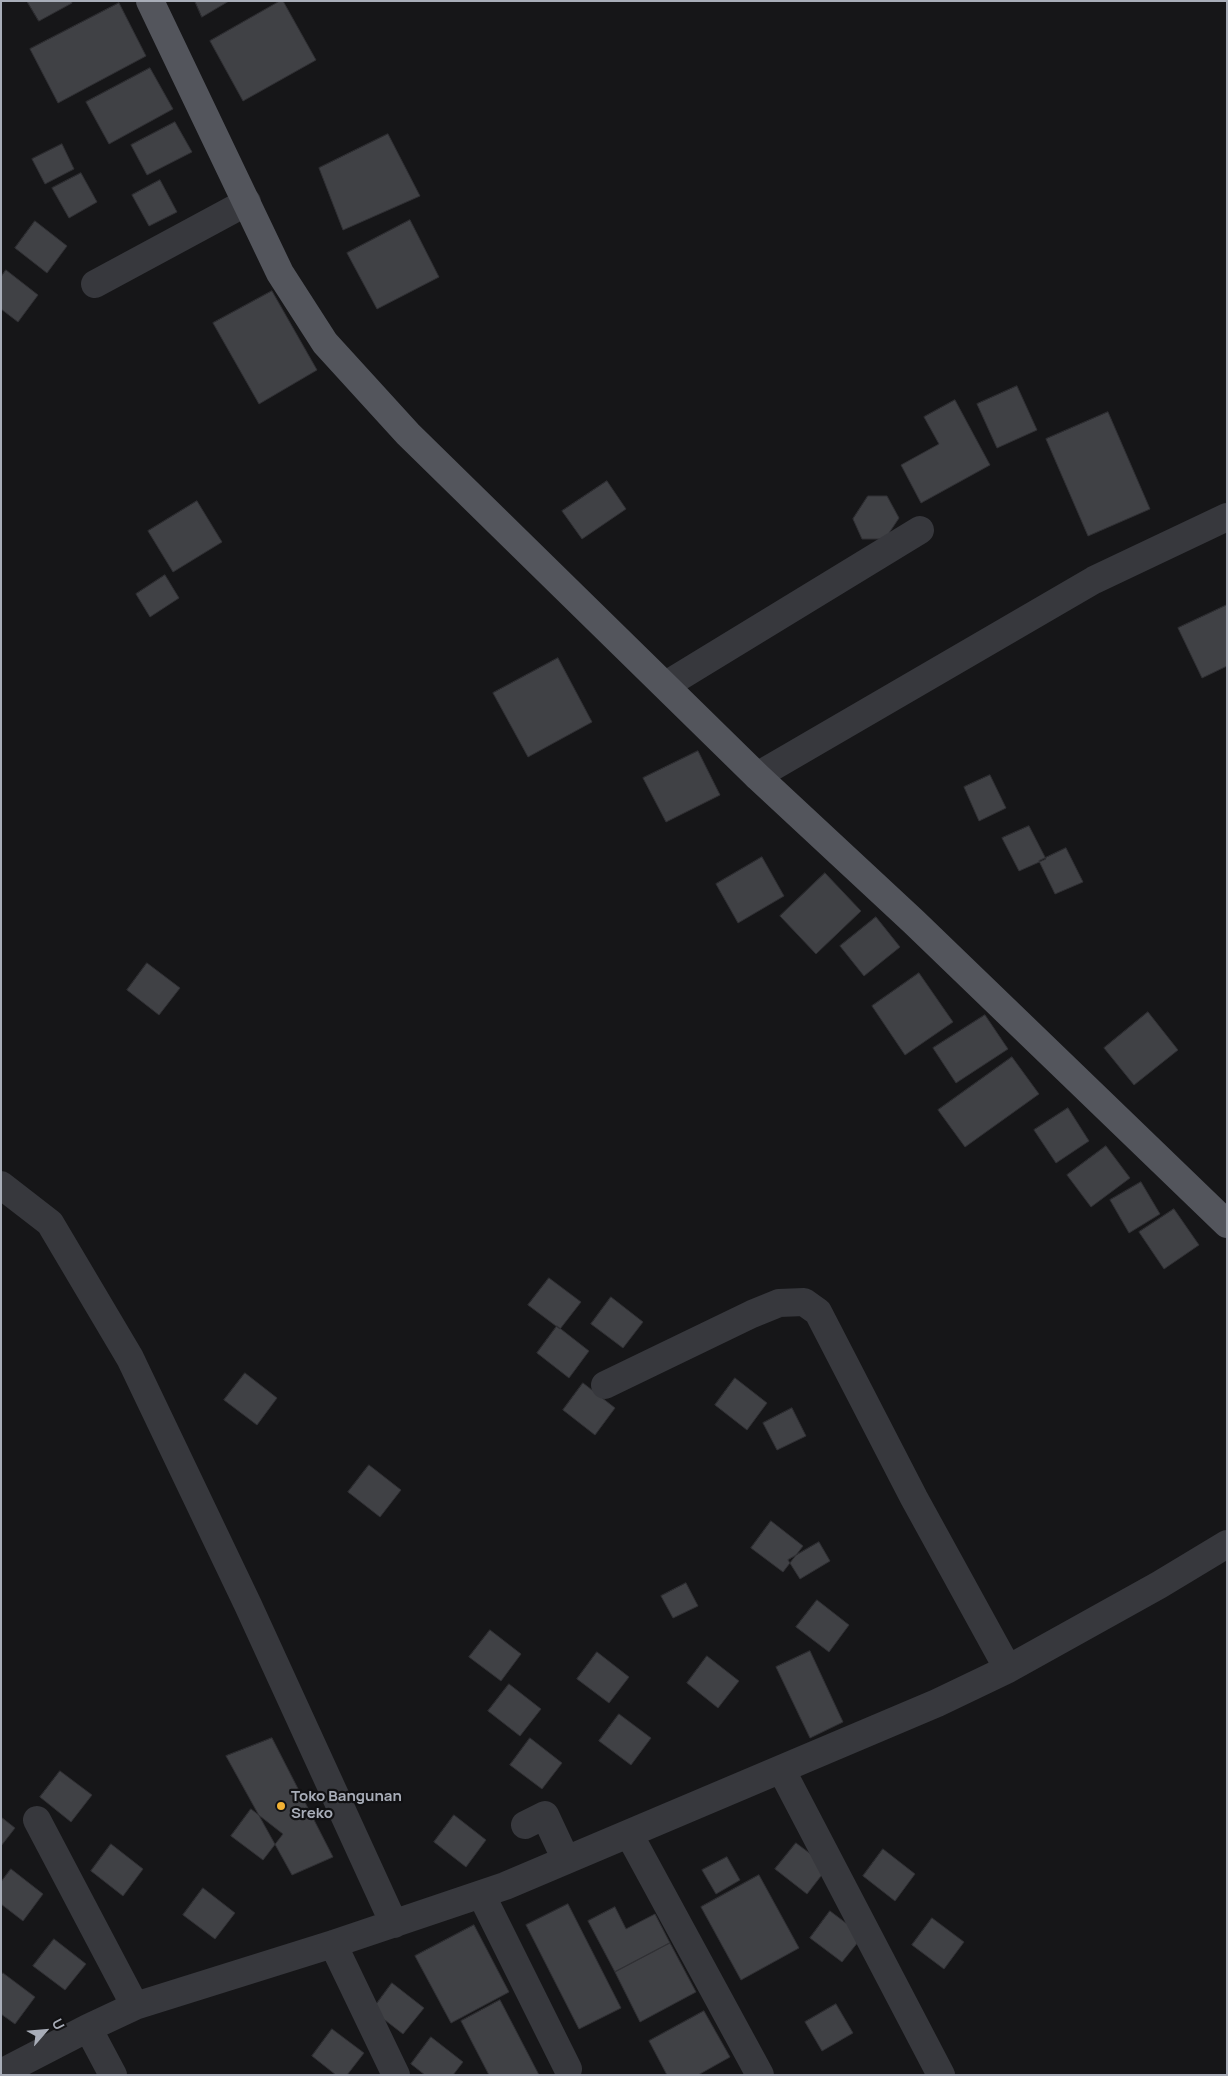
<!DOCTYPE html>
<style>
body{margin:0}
#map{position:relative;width:1228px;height:2076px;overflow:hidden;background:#161618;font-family:Manrope,sans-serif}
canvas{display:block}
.frame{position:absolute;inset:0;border:2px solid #a8adb8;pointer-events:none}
.north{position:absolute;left:20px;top:2006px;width:50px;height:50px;-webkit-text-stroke:4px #111113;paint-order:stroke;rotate:63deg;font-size:14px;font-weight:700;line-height:20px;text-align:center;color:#a8adb8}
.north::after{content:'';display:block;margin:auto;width:18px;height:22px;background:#a8adb8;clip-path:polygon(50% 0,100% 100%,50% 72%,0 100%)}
</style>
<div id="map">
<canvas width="1228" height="2076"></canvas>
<div class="frame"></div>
<div class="north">U</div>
</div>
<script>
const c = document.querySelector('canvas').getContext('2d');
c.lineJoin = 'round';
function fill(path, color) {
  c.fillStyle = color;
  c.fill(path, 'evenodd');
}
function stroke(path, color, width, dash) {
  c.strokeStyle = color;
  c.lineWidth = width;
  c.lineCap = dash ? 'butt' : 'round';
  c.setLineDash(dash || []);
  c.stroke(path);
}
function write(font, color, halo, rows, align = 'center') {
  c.font = font + ' Manrope,sans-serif';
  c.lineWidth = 4.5;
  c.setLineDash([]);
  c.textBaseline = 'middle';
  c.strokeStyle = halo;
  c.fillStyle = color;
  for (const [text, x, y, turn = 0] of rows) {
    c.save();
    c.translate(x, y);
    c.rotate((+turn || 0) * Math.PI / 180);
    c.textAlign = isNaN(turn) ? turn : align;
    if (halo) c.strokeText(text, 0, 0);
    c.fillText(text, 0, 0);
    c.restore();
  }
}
const building = new Path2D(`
 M27 1H71L72 3 39 21Z
 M195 1H229L202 17Z
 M280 1H283L316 60 243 101 210 41Z
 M119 3 146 56 58 103 30 49Z
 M150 68 173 109 109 144 86 102Z
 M175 122 192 152 147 175 131 145Z
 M388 134 420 196 343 230 319 168Z
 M62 144 74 169 45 184 32 159Z
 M81 173 97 202 69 218 52 188Z
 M160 180 177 212 149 226 132 195Z
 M410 220 439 277 377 309 347 253Z
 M35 221 67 246 47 273 15 248Z
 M6 270 38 295 18 322 1 309V277Z
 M272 291 317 370 259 404 213 323Z
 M1017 386 1037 430 997 448 977 404Z
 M955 400 990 465 921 503 901 465 939 444 924 417Z
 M1108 412 1150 509 1088 536 1046 439Z
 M607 481 626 509 582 539 562 511Z
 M868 496H887L899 518 885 539H862L853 519Z
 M197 501 222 542 173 572 148 531Z
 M165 575 179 598 150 617 136 594Z
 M1227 605V666L1202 678 1178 628Z
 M558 658 592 722 528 757 493 693Z
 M698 751 720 795 666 822 643 778Z
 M990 775 1006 808 979 821 964 787Z
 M1029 826 1046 859 1019 871 1002 838Z
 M1066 848 1083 882 1055 894 1039 861Z
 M762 857 784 896 738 923 716 884Z
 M825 873 861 911 816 954 780 916Z
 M876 917 900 947 864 976 840 946Z
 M147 963 180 988 159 1015 127 990Z
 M919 973 953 1022 905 1055 872 1006Z
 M1148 1012 1178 1050 1134 1085 1104 1048Z
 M985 1015 1008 1049 956 1083 933 1048Z
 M1012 1057 1039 1094 965 1147 938 1110Z
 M1068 1108 1089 1141 1056 1163 1034 1130Z
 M1106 1146 1130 1178 1091 1207 1067 1175Z
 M1141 1182 1160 1214 1129 1233 1110 1200Z
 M1174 1209 1199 1245 1164 1269 1139 1232Z
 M549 1278 581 1302 560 1329 528 1305Z
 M611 1297 643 1322 623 1348 591 1324Z
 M557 1326 589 1351 569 1378 537 1353Z
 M245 1373 277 1398 257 1425 224 1400Z
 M735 1378 767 1403 747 1430 715 1405Z
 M583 1383 615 1408 595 1435 563 1410Z
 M792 1408 806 1436 777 1450 763 1423Z
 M369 1465 401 1490 380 1517 348 1492Z
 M771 1521 803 1546 783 1572 751 1548Z
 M819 1542 830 1561 800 1579 788 1560Z
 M686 1583 698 1606 673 1618 661 1596Z
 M817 1600 849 1625 829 1652 796 1627Z
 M490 1630 521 1654 501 1681 469 1657Z
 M810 1651 843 1722 810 1738 776 1667Z
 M597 1652 629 1677 609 1703 577 1679Z
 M707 1656 739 1681 718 1708 687 1683Z
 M509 1684 541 1709 520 1736 488 1711Z
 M619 1714 651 1738 631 1765 599 1741Z
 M272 1738 333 1857 292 1875 226 1756Z
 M530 1738 562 1763 542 1789 510 1765Z
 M60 1771 92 1795 71 1822 40 1797Z
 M251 1809 283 1834 263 1860 231 1836Z
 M454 1815 486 1840 466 1867 434 1842Z
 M1 1817 15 1828 1 1846Z
 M796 1843 828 1867 807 1894 775 1869Z
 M111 1844 143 1869 123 1896 91 1871Z
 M883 1849 915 1874 895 1901 863 1876Z
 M727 1857 740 1880 716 1894 702 1870Z
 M11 1869 43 1894 23 1921 1 1904V1882Z
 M759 1875 799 1948 741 1980 701 1907Z
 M203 1888 235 1913 215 1939 183 1915Z
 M568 1904 621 2008 579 2029 526 1925Z
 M615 1907 626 1929 655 1914 670 1943 615 1972 588 1921Z
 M830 1911 863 1936 842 1962 810 1938Z
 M932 1918 964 1942 944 1969 912 1945Z
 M474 1925 509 1992 451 2023 415 1956Z
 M54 1939 86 1964 65 1990 33 1966Z
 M670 1943 696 1992 640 2022 615 1972Z
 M3 1973 35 1997 15 2024 1 2014V1975Z
 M392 1983 424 2008 403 2034 372 2010Z
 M500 2000 539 2075H489L461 2021Z
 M836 2004 853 2033 822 2051 805 2022Z
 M704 2011 730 2057 698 2075H667L649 2041Z
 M332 2029 364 2053 347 2075H336L312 2056Z
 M431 2037 463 2062 453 2075H425L411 2064Z`);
const minor = new Path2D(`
 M95 284 247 202
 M666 685 920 530
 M757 776 1094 580 1227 517
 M1 1185 50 1223 130 1358 248 1605 394 1924
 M605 1385 752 1314 779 1303 804 1302 818 1312 914 1498 1008 1669
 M781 1769 941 2075
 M37 1820 135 2006
 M525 1825 545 1815 566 1860
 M629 1834 760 2075
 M481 1894 568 2069
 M333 1944 396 2075
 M88 2028 113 2075
 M1 2073 88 2028 135 2006 333 1944 505 1886 937 1703 1008 1669 1159 1585 1227 1544`);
const major = new Path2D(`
 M150 1 280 273 325 343 408 434 757 776 914 922 1227 1224`);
const markers = [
 [281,1806,5,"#f2b134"]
];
const poiNames = [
 ["Toko Bangunan",291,1797],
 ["Sreko",291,1814]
];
fill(building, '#404145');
stroke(building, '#303034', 1);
stroke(minor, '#37383d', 28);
stroke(major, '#53555c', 28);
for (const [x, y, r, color] of markers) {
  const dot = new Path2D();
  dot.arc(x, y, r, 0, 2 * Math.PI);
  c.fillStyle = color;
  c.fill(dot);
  stroke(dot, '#111113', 2);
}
write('bold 15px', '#a8adb8', '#111113', poiNames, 'left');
</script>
